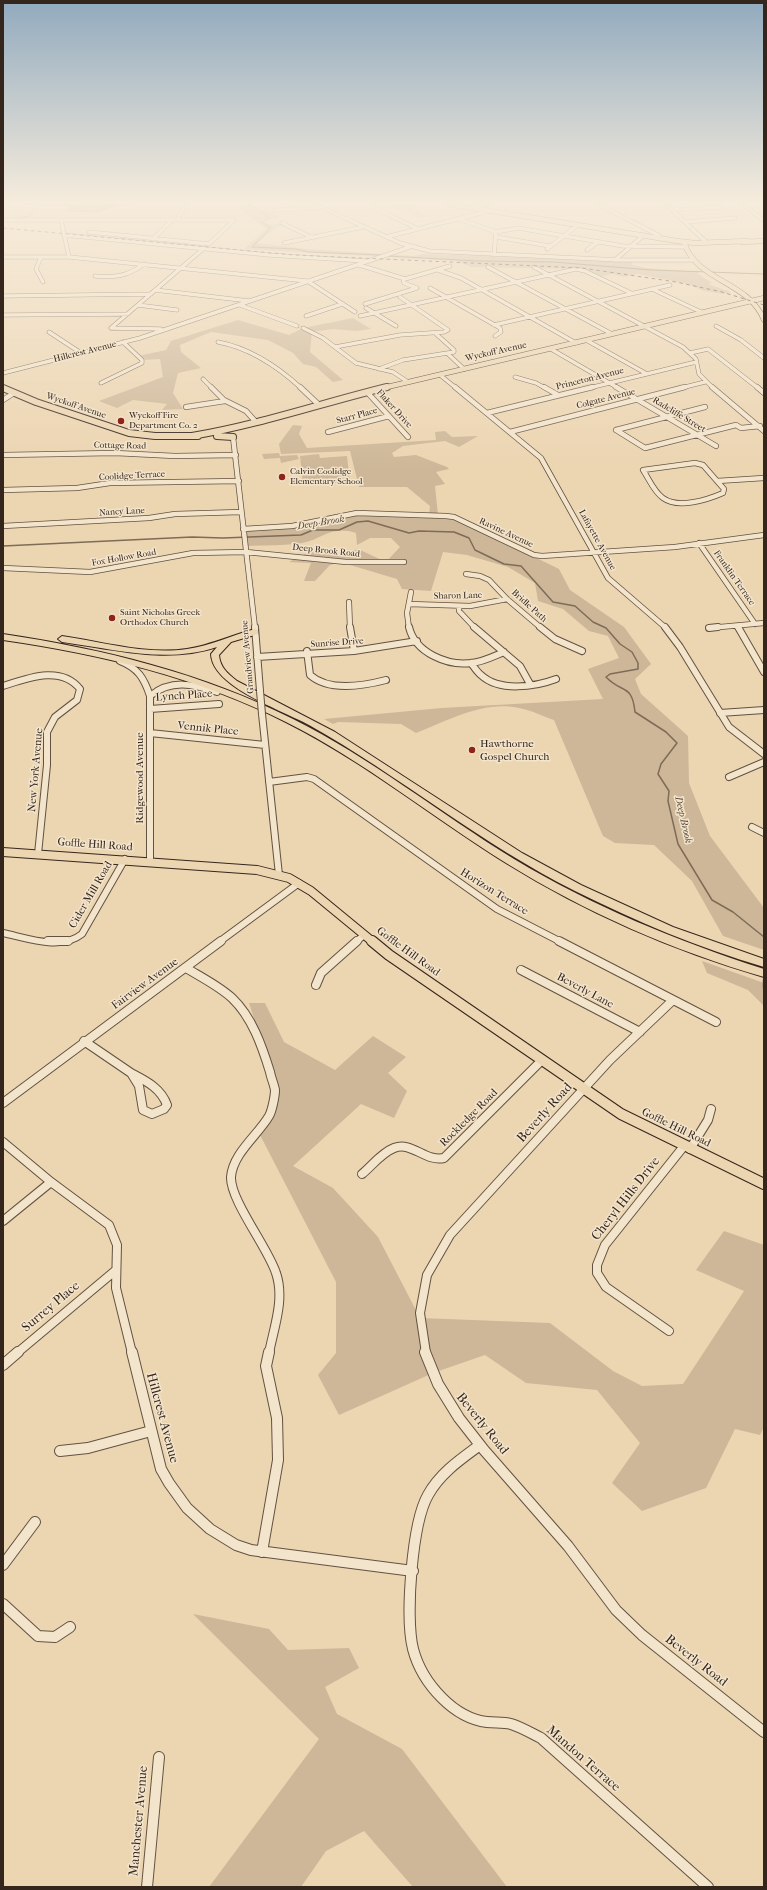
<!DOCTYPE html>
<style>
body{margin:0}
#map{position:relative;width:767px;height:1890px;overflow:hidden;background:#ecd5b1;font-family:"IM FELL French Canon",serif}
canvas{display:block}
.frame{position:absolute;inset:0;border:4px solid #35261d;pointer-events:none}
</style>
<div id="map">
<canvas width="767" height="1890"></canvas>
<div class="frame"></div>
</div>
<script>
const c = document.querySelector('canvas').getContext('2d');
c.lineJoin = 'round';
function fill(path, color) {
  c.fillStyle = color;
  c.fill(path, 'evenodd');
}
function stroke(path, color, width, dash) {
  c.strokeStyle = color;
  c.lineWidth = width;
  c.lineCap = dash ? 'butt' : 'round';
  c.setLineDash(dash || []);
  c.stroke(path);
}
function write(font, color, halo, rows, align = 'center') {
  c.font = font + ' "IM FELL French Canon",serif';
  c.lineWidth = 3;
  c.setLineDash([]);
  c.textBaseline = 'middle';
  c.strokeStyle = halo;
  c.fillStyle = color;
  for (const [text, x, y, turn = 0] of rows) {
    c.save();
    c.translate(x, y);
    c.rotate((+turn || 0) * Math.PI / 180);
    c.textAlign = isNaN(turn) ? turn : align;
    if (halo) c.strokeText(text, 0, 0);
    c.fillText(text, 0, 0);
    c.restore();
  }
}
const green = new Path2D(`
 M246 204H251L255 209 275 212 279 218 261 220C274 229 277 221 287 225L277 227 257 243 307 249 413 256 423 254 453 255 454 253 630 260 633 265 646 268 701 272 697 273 712 283 708 284 731 292 724 294 704 291 688 284 638 274 624 277 613 274 597 277 582 269 471 267 457 261 244 249 266 229 238 208Z
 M418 204 414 207 426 216 421 218 389 205Z
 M353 318 371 329 356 331 333 329 312 332 310 352 343 380 333 382 316 367 303 364 293 353 268 340 211 332 180 345 181 352 201 368 178 373 173 393 183 409 162 410 167 404 133 400 117 408 99 401 163 377 160 359 143 360 138 356 166 350 171 341 238 320 289 335 303 328Z
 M293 425 302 426 299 434 307 448 436 440 435 432 445 431 452 437 478 436 459 447 445 441 403 446 392 453 394 457 416 455 447 467 449 469 436 472 445 484 435 486 438 515 457 519 559 569 570 590 624 627 651 664 635 679 641 694 688 736 689 783 710 836 764 908V950L723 936 692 881 654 845 615 843 603 836 554 720C542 716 531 710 519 708 484 700 447 721 416 733L401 724 338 722 333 724 324 719 442 708 603 699 588 669 619 658 608 636 589 631 563 609 538 601 535 583 508 567 467 555 443 552 431 591 402 589 397 579 340 562 330 565 315 581H304L311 563 289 562 311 551 344 554 358 549 386 562 400 547 391 538H370L357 545 356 533C330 525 324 539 302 543 284 546 264 545 246 546L244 529 298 526 370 513 429 515 430 506 407 487H359L350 451 281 454 279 444Z
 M279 453 280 456 297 455 299 459 281 463 280 458 264 459 262 454Z
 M319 454 320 458 347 456 350 482 303 485 300 456Z
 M702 961 764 983V1006L748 990 707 973Z
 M249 1003H265L284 1042 335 1070 373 1036 406 1057 388 1073 407 1091 394 1118 361 1104 293 1166 333 1188 378 1237 420 1318 550 1323 613 1371 642 1386 683 1384 744 1291 696 1270 724 1231 764 1245V1427L760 1435 735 1429 706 1488 642 1511 612 1483 640 1443 597 1390 526 1383 485 1355 433 1373 339 1415 318 1375 336 1353V1282L259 1133 275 1082Z
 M193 1614 269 1629 288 1650 349 1648 359 1668 325 1687 337 1714 402 1749 507 1887H413L364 1831 326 1851 301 1887H209L319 1739Z`);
const water = new Path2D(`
 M74 204H117L98 212 65 211Z`);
const streamFar2 = new Path2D(`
 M25 204H42
 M248 204 260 210 269 218 262 222 271 228 252 247 296 249 309 252 381 255
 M110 206 130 204
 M18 218 30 216 36 207 41 205H74
 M3 223 5 222
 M387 256 477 261 553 262 651 270 764 274`);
const streamFar1 = new Path2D(`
 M3 546 192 537 223 538 301 535 313 530H339L357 522 368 521 409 533 419 531 454 532 469 538 475 550 504 564 521 566 553 602 575 606 593 622 606 628 620 644 632 652 638 663V669L610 674 606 677C622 694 632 683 635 712L666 732 677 743 661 764 658 774 669 791 668 801 678 844 712 900 733 912 764 937`);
const stream = new Path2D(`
 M764 980V988`);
const minorFar4 = new Path2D(`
 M314 204 400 243 429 251 620 260H694
 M374 204 373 207 418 229
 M598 204 658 235 660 238
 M666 204 706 242
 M743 204 764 221
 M469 207 489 204
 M275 210 320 208
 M672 210 722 207
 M459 219 496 232 494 255
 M3 220H234
 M61 220 69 257
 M177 220 186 204
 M686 222 735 218
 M282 223 313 238
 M89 232 209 244 234 220
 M496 232 518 228 623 246 685 247
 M64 235 269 255 366 261
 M386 237 489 211
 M496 237 550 246
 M153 239 172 220
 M284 243 363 227
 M547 249 578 225
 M587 250 598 242
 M3 257H69L307 281
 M41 257 36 269 43 282
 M615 260 644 235
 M359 265 405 279 450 266
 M488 267 612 334
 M534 267 683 347 696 359 699 374 713 388
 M438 270 461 278 576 343
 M95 276C115 278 128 276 144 264
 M309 282 355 312
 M430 288 500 328 501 332 495 336
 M652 289 701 312
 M155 290 249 301
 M3 296 151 294
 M365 304 417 288 404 283 403 279
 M138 305 177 310
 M240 305 297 326
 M366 308 396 326
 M3 315 128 314
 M306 316 342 304
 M360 316 576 269 585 271 631 293
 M494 325 670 285
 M716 326 741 340 764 358
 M111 328 203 249
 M111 328 161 329
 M303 328 323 338 356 363 393 372 408 382
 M49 332 81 353
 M586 340 647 374
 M218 342C250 348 277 366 301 388
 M335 347 400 335 444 332 448 330 400 297
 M551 349 618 388
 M690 353 708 349 758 388
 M448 354 464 369
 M379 369 403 360 454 352V350L435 333
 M3 373 140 338 410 247
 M440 375 456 388
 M515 377 536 383 545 388
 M203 379 212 388
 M101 383 142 363V360L123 342
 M589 388 696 362
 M681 388 705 382`);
const minorFar3 = new Path2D(`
 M211 387 224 400 246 411 255 421
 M300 387 318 404
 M455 387 541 458 608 578 666 628
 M544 387 558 395
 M616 387 716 446
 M712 387 764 431
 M757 387 764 393
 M367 392 408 437
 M3 400 14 393
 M186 407 225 401
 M487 413 593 387
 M616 430 645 448 736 425 741 428 760 426
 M616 430 705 407
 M328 432 389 416
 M510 432 685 387
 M233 437 255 628
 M3 455 115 453 175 456 236 455
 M695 463 703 465 724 489 723 493C707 500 678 509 663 498 654 492 649 479 643 470Z
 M717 481 764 478
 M3 490 77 488 110 483 239 481
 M3 526 149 518 175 514 241 512
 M243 529 292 526 357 513 446 516 454 517 534 555 542 556 675 547 764 535
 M699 543 755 624
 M3 568 90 572 193 553 246 552 346 562H404
 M466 574 480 576 489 580 507 599 541 628
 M349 602 350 628
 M409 604 470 606 507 599
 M459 606V611L475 628
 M737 626 738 628
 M409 628 407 613 411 592
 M709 628 764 623`);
const minorFar2 = new Path2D(`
 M255 627 260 691
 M350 627 354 651
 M409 627C415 653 448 666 471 663 483 662 494 656 504 652
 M474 627 520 666 530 684
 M540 627 555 639 582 651
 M665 627 680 647 729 727 764 754
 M738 627 764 672
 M709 628 718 627
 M307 651 310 675C329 692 363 686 386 680
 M257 657 354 651 417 641
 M120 661C138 668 144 678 150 696V861
 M471 663C474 667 477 672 481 675 499 692 535 687 556 679
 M3 686C28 678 61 665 80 689L77 700 55 717 47 732V765L38 854
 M150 696C171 679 193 684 217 692
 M150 709 219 704
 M720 713 764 710
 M262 714 279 875
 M150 733 265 745
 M729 777 764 762
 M269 782 307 777 314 779 497 909 561 942
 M752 827 764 833
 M3 933C27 938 61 951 82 934L125 859
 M219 942 299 883
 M356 942 364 935`);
const minorFar1 = new Path2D(`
 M48 941H68
 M559 941 716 1022
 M186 968C201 977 219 986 232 998 252 1017 262 1046 270 1072 271 1078 274 1084 275 1090 275 1096 272 1111 269 1116 258 1135 233 1153 231 1177 230 1200 268 1248 276 1273 285 1299 274 1327 269 1353
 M521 970 640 1032
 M316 985 321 973 357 941
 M84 1041 131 1073
 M131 1073C146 1081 161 1088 167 1105L164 1109 152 1114 143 1110 139 1086Z
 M3 1103 221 941
 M3 1142 51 1182 109 1225 117 1245 116 1288 132 1353
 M690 1149 708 1120 711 1109
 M362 1174C372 1166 381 1153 394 1148 412 1141 425 1162 444 1158L542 1060
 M3 1221 51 1182
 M669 1331 606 1287 597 1273V1265L605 1245 684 1146
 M17 1353 116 1270
 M426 1353 420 1313 427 1275 450 1235 610 1060 672 1001`);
const minor = new Path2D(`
 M132 1352 161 1469 169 1483 187 1508 210 1529 236 1545 251 1550 413 1571
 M425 1352 438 1384 459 1418 484 1450 568 1546 616 1610 642 1635 764 1732
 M3 1365 18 1352
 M480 1445C461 1459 440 1473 428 1495 412 1523 405 1617 413 1649 418 1668 429 1685 442 1698 454 1710 470 1720 487 1722 495 1723 503 1722 511 1724 521 1727 531 1733 541 1738L708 1887
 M60 1451 88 1448 151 1431
 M262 1552 278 1460 277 1418 266 1366 269 1352
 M3 1565 35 1522
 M3 1604 38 1636 55 1637 70 1627
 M147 1887 159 1757`);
const majorFar3 = new Path2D(`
 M448 204 677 241 695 243 748 241
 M684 242C696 282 748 280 764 320
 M743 242 764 241
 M383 388 764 298`);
const majorFar2 = new Path2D(`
 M3 388 36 402 129 433 155 436H198
 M192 436C258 425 322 403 387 387
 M217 436 233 437`);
const majorFar1 = new Path2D(`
 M3 852 257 870 289 878 311 891 373 942`);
const major = new Path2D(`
 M372 941 389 955 621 1114 764 1184`);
const highway = new Path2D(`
 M255 629 258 630V634L231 642 219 655C220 667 227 673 237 681L335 732 522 853 581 885 673 927 764 959V967C699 948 635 921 575 891 481 844 400 776 309 725 282 710 212 687 211 654L217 647C166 664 114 649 62 642L58 639 62 636C103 642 146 655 187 649 210 646 232 635 255 629Z
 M3 634C103 649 202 673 293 719 371 758 439 813 514 859 592 906 677 941 764 969V977C674 951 585 912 506 863 432 817 364 761 286 722 196 677 101 654 3 640Z`);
const rail = new Path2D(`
 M3 228 294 255 582 268 676 282 722 292 764 305`);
const minorBridge = new Path2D(`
 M260 691 262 714`);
const markers = [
 [121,421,4,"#8f2418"],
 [282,477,4,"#8f2418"],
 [112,618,4,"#8f2418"],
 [472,750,4,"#8f2418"]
];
const farStreetnames = [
 ["Hillcrest Avenue",85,352,-14],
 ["Wyckoff Avenue",496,352,-13],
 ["Princeton Avenue",590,379,-14],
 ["Colgate Avenue",606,399,-14],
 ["Wyckoff Avenue",76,406,19],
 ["Flaker Drive",394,409,48],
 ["Radcliffe Street",679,415,31],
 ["Starr Place",357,416,-15],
 ["Cottage Road",120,446,1],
 ["Coolidge Terrace",132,476,-3],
 ["Nancy Lane",122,512,-3],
 ["Ravine Avenue",506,533,25],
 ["Lafayette Avenue",597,540,61],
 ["Deep Brook Road",326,551,6],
 ["Fox Hollow Road",124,558,-10],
 ["Franklin Terrace",734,578,55],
 ["Sharon Lane",458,596,-1],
 ["Bridle Path",529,606,42],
 ["Sunrise Drive",337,643,-4],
 ["Grandview Avenue",248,657,-95]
];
const farPoinames = [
 ["Wyckoff Fire",129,416],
 ["Department Co. 2",129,426],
 ["Calvin Coolidge",290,472],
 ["Elementary School",290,482],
 ["Saint Nicholas Greek",120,613],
 ["Orthodox Church",120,623]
];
const farWaternames = [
 ["Deep Brook",321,523,-9],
 ["Deep Brook",683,820,77]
];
const streetNames = [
 ["Lynch Place",184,696,-4],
 ["Vennik Place",208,729,6],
 ["New York Avenue",36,770,-85],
 ["Ridgewood Avenue",140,778,-90],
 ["Goffle Hill Road",95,845,4],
 ["Horizon Terrace",494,892,32],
 ["Cider Mill Road",91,895,-60],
 ["Goffle Hill Road",408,952,36],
 ["Fairview Avenue",145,984,-36],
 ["Beverly Lane",585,991,28],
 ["Rockledge Road",469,1118,-45],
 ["Goffle Hill Road",676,1128,26]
];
const poiNames = [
 ["Hawthorne",480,744],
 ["Gospel Church",480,757]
];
const nearStreetnames = [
 ["Beverly Road",545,1113,-48],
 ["Cheryl Hills Drive",626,1199,-52],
 ["Surrey Place",51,1307,-40],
 ["Hillcrest Avenue",162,1418,75],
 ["Beverly Road",482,1424,51],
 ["Beverly Road",696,1661,38],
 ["Mandon Terrace",583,1759,41],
 ["Manchester Avenue",139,1821,-85]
];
fill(green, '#cdb798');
fill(water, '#ae9a7f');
stroke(water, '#7e6c58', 1);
stroke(streamFar2, '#7e6c58', 1);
stroke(streamFar1, '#7e6c58', 1.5);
stroke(stream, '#7e6c58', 2.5);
stroke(minorFar4, '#635242', 4.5);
stroke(minorFar3, '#635242', 6);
stroke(minorFar2, '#635242', 8);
stroke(minorFar1, '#635242', 10);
stroke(minor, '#635242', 12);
stroke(majorFar3, '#35261d', 5.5);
stroke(majorFar2, '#35261d', 8);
stroke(majorFar1, '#35261d', 10);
stroke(major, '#35261d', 12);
stroke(highway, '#35261d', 2);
stroke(minorFar4, '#f3e4cc', 3.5);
stroke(minorFar3, '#f3e4cc', 4.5);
stroke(minorFar2, '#f3e4cc', 6);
stroke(minorFar1, '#f3e4cc', 8);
stroke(minor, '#f3e4cc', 10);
stroke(majorFar3, '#ecd5b1', 4.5);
stroke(majorFar2, '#ecd5b1', 6);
stroke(majorFar1, '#ecd5b1', 8);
stroke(major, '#ecd5b1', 10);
fill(highway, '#ecd5b1');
stroke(rail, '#35261d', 1, [3.5, 3.5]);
stroke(minorBridge, '#635242', 8, []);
stroke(minorBridge, '#f3e4cc', 6);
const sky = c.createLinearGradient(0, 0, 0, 469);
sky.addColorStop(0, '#91aabe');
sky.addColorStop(0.43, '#f6ecdc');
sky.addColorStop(1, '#f6ecdc00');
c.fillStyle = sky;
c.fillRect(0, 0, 767, 469);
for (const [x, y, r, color] of markers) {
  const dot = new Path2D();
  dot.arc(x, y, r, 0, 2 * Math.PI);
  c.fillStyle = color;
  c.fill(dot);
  stroke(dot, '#f3e4cc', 1.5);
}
write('9px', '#35261d', '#f3e4cc', farStreetnames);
write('9px', '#35261d', '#f3e4cc', farPoinames, 'left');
write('italic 10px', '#59493a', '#f3e4cc', farWaternames);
write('11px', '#35261d', '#f3e4cc', streetNames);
write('11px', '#35261d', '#f3e4cc', poiNames, 'left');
write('13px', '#35261d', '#f3e4cc', nearStreetnames);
</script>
